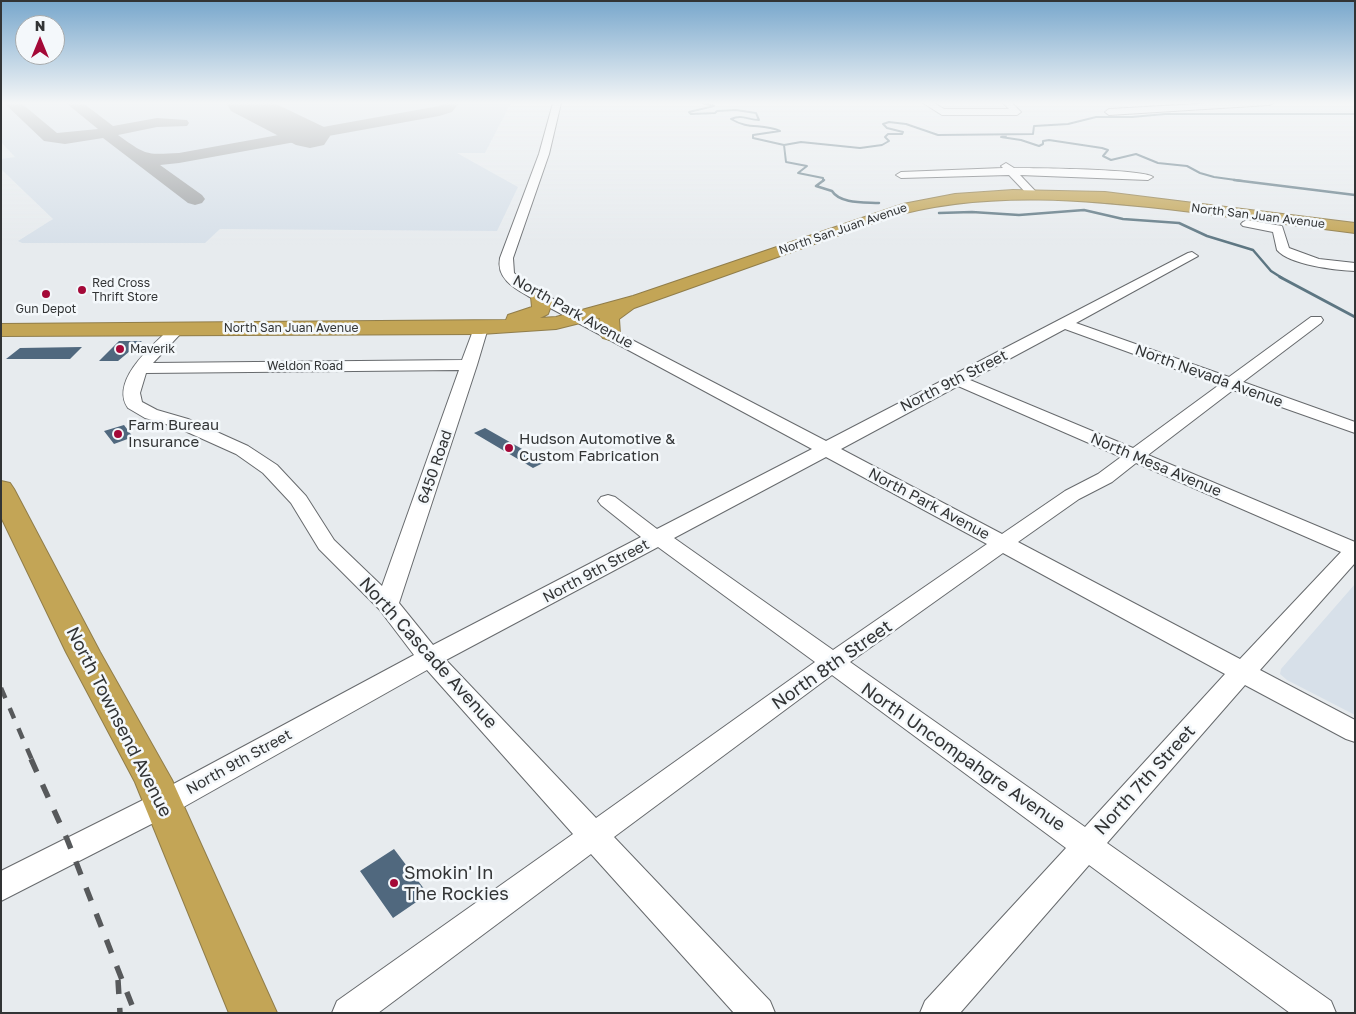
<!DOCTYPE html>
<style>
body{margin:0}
#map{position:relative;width:1356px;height:1014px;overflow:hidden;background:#e7ebee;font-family:"Golos Text",sans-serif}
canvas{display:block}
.frame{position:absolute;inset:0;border:2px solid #323435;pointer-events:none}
.north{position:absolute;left:15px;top:15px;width:50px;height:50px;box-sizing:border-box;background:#f4f8fb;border:1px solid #a6aaac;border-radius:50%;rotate:0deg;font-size:14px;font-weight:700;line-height:20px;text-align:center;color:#323435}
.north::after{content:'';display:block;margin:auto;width:18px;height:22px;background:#a40938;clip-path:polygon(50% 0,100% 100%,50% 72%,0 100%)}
</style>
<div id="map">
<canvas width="1356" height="1014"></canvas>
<div class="frame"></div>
<div class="north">N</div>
</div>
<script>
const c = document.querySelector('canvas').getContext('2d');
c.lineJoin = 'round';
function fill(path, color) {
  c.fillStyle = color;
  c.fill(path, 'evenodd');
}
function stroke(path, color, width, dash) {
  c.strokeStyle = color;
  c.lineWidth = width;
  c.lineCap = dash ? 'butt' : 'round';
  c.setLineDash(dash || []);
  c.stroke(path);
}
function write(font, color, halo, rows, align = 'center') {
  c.font = font + ' "Golos Text",sans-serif';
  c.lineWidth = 5;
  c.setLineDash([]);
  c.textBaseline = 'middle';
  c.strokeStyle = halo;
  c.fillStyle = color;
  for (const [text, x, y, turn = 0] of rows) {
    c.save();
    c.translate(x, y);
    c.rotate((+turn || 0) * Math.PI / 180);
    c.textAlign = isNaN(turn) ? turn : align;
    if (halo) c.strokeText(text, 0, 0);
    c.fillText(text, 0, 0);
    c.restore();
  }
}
const built = new Path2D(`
 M1 103H511L485 153H457L518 187 497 231 220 229 205 243H22L18 241 53 219 1 169V159L15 157 1 142Z
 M1355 584V715L1287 680 1280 674 1281 669Z`);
const streamFar2 = new Path2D(`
 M703 103 714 106 689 112 691 114 715 113 717 111 736 110 756 113 759 120C748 120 742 114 731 119 749 130 762 123 780 131L753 135V138L784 145 801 142 860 148 882 145 889 141 885 137 888 134H902L903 132 887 128 883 124 889 122 906 124 938 135 1033 134
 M1033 134 1034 126 1068 124 1096 117H1132L1165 114H1355
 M1006 136 1001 137 1021 140 1039 146 1043 144V141L1049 140 1102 148 1108 150 1103 156 1111 160 1136 154 1158 163 1187 166 1200 173 1214 177 1243 181
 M784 145 786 162 807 166 798 173 823 178V181`);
const streamFar1 = new Path2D(`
 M824 180 816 186 832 191C840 204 865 202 879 203
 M1234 180 1355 195
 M939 213 972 212 1019 215 1084 210 1123 219 1179 223 1207 236 1253 250 1271 271 1282 278`);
const stream = new Path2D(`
 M1280 277 1355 317`);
const taxiway = new Path2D(`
 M4 103H21L57 133 98 129 66 103H83L113 126 157 118 187 120 189 123 187 126 157 127 118 135C146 155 145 155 179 153L439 106 444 103H459L452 112 439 116 179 163 160 165 202 195 205 199 202 203 195 205 188 203 103 138 65 144 44 141Z`);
const runway = new Path2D(`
 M226 103H274L324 127 330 136 324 145 310 148 296 145 231 111Z`);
const building = new Path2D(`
 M119 341H142L118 361H99Z
 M82 347 70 359H6L20 348Z
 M124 425 133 437 114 444 104 431Z
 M485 428 545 462 533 468 474 433Z
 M394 849 428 894 393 918 360 871Z`);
const minor = new Path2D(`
 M553 103H561L549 154 513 258 514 273 538 291 826 441 1188 253 1192 252 1198 256 1076 323 1229 377 1311 317H1321L1323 320 1321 323 1243 382 1355 422V433L1233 390 1148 455 1355 542V563L1260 670 1355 720V742L1346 739 1245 685 1107 843 1331 1001 1336 1013H1290L1089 865 960 1013H920L925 1001 1066 848 832 675 614 837 770 1001 775 1013H734L591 854 378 1013H332L337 1001 573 834 427 670 173 813 1 901V871L153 795 414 655 379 609 319 549 291 503 263 473 236 454 176 427 145 418 128 408C109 380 155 343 173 326H183L185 329 153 363 462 360 474 328 476 325H486L488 328 477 365 399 603 433 645 641 537 601 505 598 501 601 497 608 495 615 497 657 529 812 449 528 296C514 288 496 278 500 258L539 154ZM1065 329 1219 385 1133 448 970 380ZM459 370 382 586 334 540 306 496 277 465 248 446 188 419 157 410 142 402 140 393 146 373ZM958 386 1121 457 1098 474 1065 491 1002 534 841 449ZM826 457 987 544 833 650 674 538ZM1136 463 1341 552 1240 659 1018 542 1079 499 1112 482ZM658 547 815 662 596 818 446 660ZM1003 553 1225 674 1085 827 850 662Z
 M923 103H934L944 109H1009L1003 103H1012L1021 112 1017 115H942Z
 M1217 103H1273L1269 105 1109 115 1105 112 1109 109Z
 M1006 163 1014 168C1034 168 1144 169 1153 177L1148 180 1020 175 1039 195 1034 198 1030 197 1009 175 901 178 896 175 901 172 1003 168 1001 166Z
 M1247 220 1282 226 1289 248 1319 259 1355 263V271C1335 270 1290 265 1277 250L1273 232 1243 226 1241 224 1243 222Z`);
const highway = new Path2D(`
 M1013 190 1105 192 1355 223V233C1301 226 1246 219 1192 212 1091 200 986 189 887 218L634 308 619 319 620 334 617 338 610 340 603 338C598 332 597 325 600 318L556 329 481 334 1 336V324L506 320 508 315 532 307 531 297 534 293 541 291 548 293 552 303 548 314 540 318 556 317 633 296 903 204 955 194Z
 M1 481 10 483 14 489 100 652 172 780 277 1013H229L135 782 66 652 1 517Z`);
const railFar1 = new Path2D(`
 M1 688 32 760`);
const rail = new Path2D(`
 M31 759 67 839 135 1013
 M118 980 120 1013`);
const markers = [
 [82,290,5,"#a40938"],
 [46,294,5,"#a40938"],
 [120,349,5,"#a40938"],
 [118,434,5,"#a40938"],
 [509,448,5,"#a40938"],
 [394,883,5,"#a40938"]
];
const farStreetnames = [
 ["North San Juan Avenue",1258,216,7],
 ["North San Juan Avenue",843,229,-19],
 ["North San Juan Avenue",291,328],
 ["Weldon Road",305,366]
];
const farPoinames = [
 ["Red Cross",92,283],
 ["Thrift Store",92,297],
 ["Gun Depot",46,309,"center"],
 ["Maverik",130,349]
];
const streetNames = [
 ["North Park Avenue",573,312,29],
 ["North Nevada Avenue",1209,376,20],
 ["North 9th Street",954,381,-27],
 ["North Mesa Avenue",1156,465,23],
 ["6450 Road",435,467,-71],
 ["North Park Avenue",929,504,28],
 ["North 9th Street",596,571,-28],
 ["North 9th Street",239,762,-29]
];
const poiNames = [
 ["Farm Bureau",128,425],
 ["Insurance",128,442],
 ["Hudson Automotive &",519,439],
 ["Custom Fabrication",519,456]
];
const nearStreetnames = [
 ["North Cascade Avenue",428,653,48],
 ["North 8th Street",832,665,-35],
 ["North Townsend Avenue",119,722,63],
 ["North Uncompahgre Avenue",963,757,35],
 ["North 7th Street",1145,780,-48]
];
const nearPoinames = [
 ["Smokin' In",404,873],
 ["The Rockies",404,894]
];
fill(built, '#d7e0e9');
stroke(streamFar2, '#5d7682', 2);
stroke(streamFar1, '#5d7682', 2.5);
stroke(stream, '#5d7682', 3);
fill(taxiway, '#9fa2a4');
fill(runway, '#9fa2a4');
fill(building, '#50687e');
stroke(minor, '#676a6d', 2);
stroke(highway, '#907d4a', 2);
fill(minor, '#fff');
fill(highway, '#c3a556');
stroke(railFar1, '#57595b', 4.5, [11, 11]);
stroke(rail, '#57595b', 5.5, [14, 14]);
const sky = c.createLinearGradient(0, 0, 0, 245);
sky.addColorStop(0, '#78a7cc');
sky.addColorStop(0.42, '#f4f6f7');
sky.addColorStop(1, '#f4f6f700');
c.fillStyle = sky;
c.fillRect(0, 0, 1356, 245);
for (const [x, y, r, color] of markers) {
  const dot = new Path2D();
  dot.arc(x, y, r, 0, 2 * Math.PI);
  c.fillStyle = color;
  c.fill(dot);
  stroke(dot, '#f4f8fb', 2);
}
write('12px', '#323435', '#f4f8fb', farStreetnames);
write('12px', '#323435', '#f4f8fb', farPoinames, 'left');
write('15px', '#323435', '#f4f8fb', streetNames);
write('15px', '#323435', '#f4f8fb', poiNames, 'left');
write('18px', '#323435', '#f4f8fb', nearStreetnames);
write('18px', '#323435', '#f4f8fb', nearPoinames, 'left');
</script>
